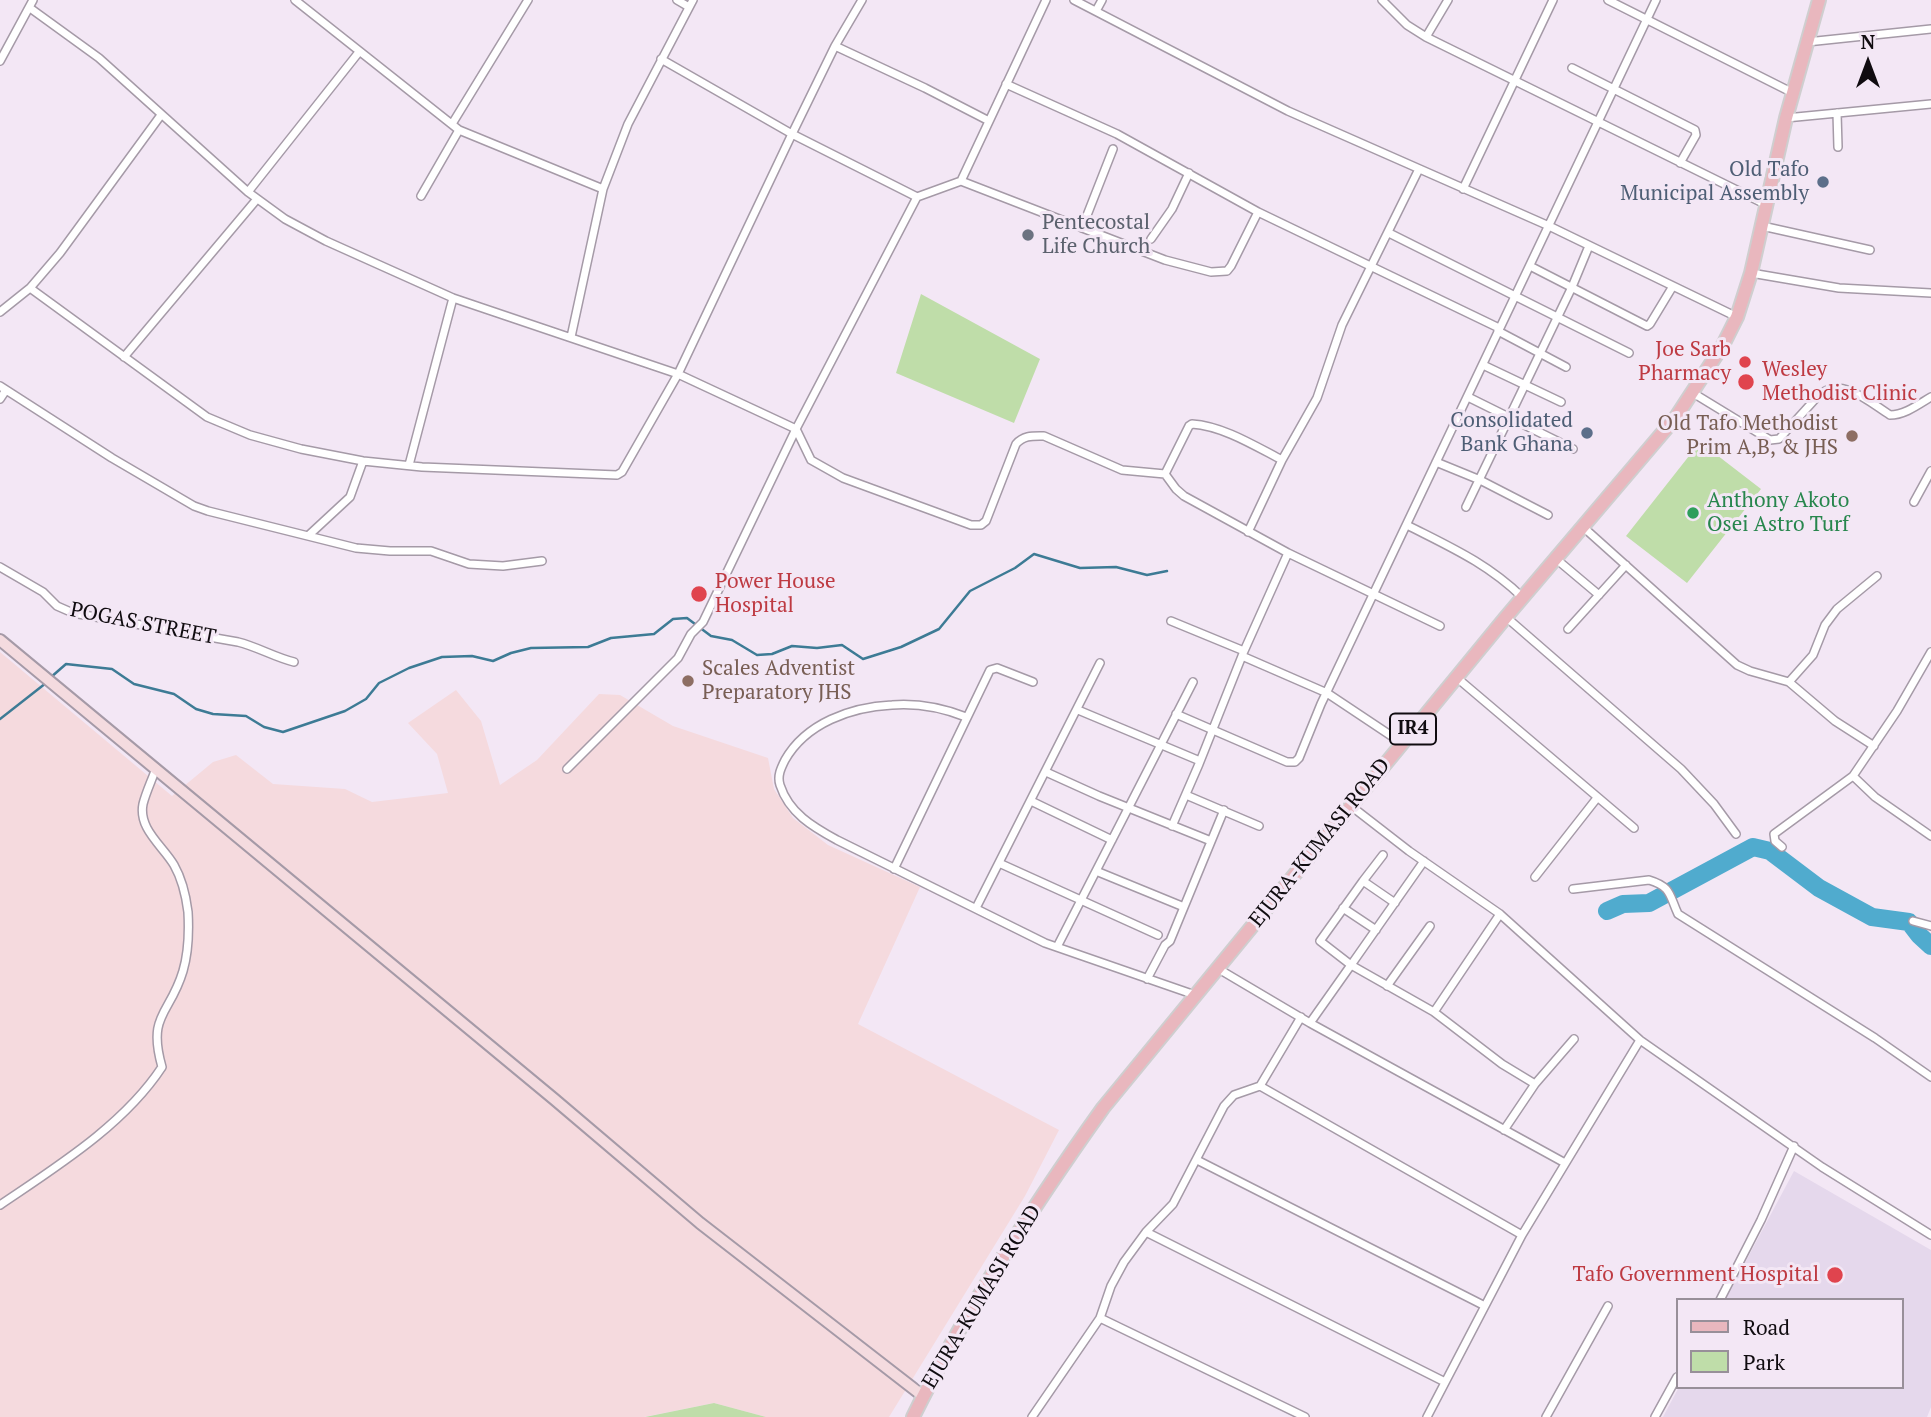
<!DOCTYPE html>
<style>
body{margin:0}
#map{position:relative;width:1931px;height:1417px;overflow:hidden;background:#f3e7f5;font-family:"PT Serif",serif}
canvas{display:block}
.legend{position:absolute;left:1676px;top:1298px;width:228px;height:91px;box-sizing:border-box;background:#f3e7f5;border:2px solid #988f99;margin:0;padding:9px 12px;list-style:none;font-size:21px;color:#100c10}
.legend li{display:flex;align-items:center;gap:14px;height:35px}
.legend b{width:35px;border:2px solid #988f99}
.north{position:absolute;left:1833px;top:28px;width:70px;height:70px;-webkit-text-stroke:5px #f3e7f5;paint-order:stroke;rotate:0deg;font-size:19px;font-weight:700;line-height:28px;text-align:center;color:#100c10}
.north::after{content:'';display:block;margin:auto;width:24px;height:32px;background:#100c10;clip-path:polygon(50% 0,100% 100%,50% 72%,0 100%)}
</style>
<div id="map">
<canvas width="1931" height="1417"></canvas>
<ul class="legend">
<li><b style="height:9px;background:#e9b7be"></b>Road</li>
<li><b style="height:19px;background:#bfdda9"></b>Park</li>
</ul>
<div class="north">N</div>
</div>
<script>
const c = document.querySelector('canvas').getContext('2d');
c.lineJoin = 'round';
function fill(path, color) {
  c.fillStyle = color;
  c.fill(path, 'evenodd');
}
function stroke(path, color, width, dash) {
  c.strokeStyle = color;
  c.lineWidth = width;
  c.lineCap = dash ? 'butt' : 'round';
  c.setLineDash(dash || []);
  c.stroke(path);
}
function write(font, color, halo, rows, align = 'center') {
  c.font = font + ' "PT Serif",serif';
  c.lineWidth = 6;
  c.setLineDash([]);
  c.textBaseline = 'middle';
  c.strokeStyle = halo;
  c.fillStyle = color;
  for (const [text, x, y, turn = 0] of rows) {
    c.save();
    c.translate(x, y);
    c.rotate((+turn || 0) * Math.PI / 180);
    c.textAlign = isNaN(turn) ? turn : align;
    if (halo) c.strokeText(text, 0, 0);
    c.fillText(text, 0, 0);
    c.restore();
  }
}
const industrial = new Path2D(`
 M0 652 172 796 213 762 236 755 273 784 345 789 372 802 448 793 437 754 408 723 456 690 481 721 500 785 537 760 599 694 620 695 673 726 768 758 774 789 793 818 828 845 920 887 858 1024 1059 1130 1025 1196 889 1417H766L714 1403 644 1417H0Z`);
const medical = new Path2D(`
 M1794 1171 1931 1250V1407L1927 1417H1663L1679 1387H1901V1300H1725Z`);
const green = new Path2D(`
 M921 294 1040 359 1014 423 896 373Z
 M1700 442 1761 489 1687 583 1626 536Z
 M714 1403 766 1417H644H645Z`);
const stream = new Path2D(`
 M50 678 66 664 112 669 134 684 174 694 196 709 213 714 246 716 264 727 283 732 345 711 366 699 379 683 409 668 442 657 472 656 493 661 511 653 531 648 588 647 611 638 654 634 673 619 687 618 711 636 732 640 757 655 772 654 792 646 817 648 842 645 863 659 901 647 939 629 970 591 1015 568 1034 554 1080 568 1116 567 1147 575 1167 571
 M0 719 46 683`);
const river = new Path2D(`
 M1607 911 1623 904 1649 903 1753 847 1770 851 1819 888 1872 917 1909 922 1919 935 1931 946`);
const street = new Path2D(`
 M295 0 459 130 603 189
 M677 0 689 7
 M1074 0 1288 111 1549 226 1737 317
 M1382 0 1407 25 1426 37 1767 205
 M1608 0 1793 93
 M30 8 99 58 248 192 285 219 326 241 453 298 678 374 796 429 811 460 843 478 971 525H981L986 521 1016 444C1024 435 1033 436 1044 436L1122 470 1165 474 1176 489 1184 496 1288 553 1440 626
 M1096 11 1102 0
 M1426 37 1448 0
 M1807 42 1931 29
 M835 46 925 88 989 121
 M661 59 792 134 917 197
 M0 61 33 0
 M1572 68 1695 130 1696 135 1680 163
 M1006 84 1117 134 1258 212 1499 328
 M1837 113 1838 147
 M1786 118 1931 104
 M452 124 528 0
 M961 181 1165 260 1211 272 1227 271 1231 266 1258 212
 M1463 189 1553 0
 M248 192 359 52
 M421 196 459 130
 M1762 226 1870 250
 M1082 228 1113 149
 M1389 233 1629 353
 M1151 239 1172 209 1189 173
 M1530 266 1647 326 1650 324 1673 286
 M1751 273 1839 288 1931 293
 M30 288 207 417 250 435 301 449 363 461 422 467 617 475 622 472 678 374 792 134 835 46 862 0
 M0 312 30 288 60 253 161 115
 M1498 331 1566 367
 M571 337 603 189 628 124 693 0
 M124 357 257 199
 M1483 365 1561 402
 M0 386 112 458 194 506 208 511 356 548 390 551H431L469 564 503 566 542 561
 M1693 393 1770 440 1779 439 1818 396C1841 375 1869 402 1890 415 1905 415 1919 404 1931 397
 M1468 397 1573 449
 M0 399 6 390
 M1436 462 1480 480 1548 515
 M409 465 453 298
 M1165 474 1189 426 1192 424C1223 426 1255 446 1282 460
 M1914 502 1931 471
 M1466 507 1572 287 1589 246
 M1407 525C1450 547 1487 563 1522 597
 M1582 526 1737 665 1750 671 1789 682 1835 721 1874 746
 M1248 532 1282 460 1317 398 1342 325 1419 169
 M309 535 350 497 363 461
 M1555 558 1599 595
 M0 567 43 592 57 606 73 613 238 642C258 647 274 657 294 662
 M1506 617 1681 769 1714 804 1736 834
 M1171 621 1244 651
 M1568 629 1626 565
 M1242 656 1327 693 1402 743
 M1456 677 1634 828
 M1789 682 1813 655 1825 625 1837 609 1877 576
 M1078 710 1200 761
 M1176 714 1287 762H1295L1299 758 1321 704 1656 0
 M966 717C943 708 917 703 892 705 851 707 806 723 785 760 781 768 777 776 780 785 789 813 813 827 837 840L1045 943 1195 995
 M567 769 678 658 691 634 703 622 796 429 917 197 961 181 1046 0
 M1046 772 1099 796 1211 841
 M1853 776 1875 797 1931 836
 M1186 795 1259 826
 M1031 801 1112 840
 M1351 806 1409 851 1500 914 1640 1040 1822 1167 1931 1235
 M1172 826 1199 764 1244 651 1288 553
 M1782 847 1775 841 1774 834 1853 776 1897 711 1931 652
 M1383 855 1363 881 1395 903
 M999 863 1158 935
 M894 869 990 670 997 668 1033 682
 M1096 871 1184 907
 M1535 877 1597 798
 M1363 881 1320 941 1351 965 1424 861
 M1573 889 1649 880C1672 887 1669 895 1678 914L1875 1038 1931 1077
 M976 908 1100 663
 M1343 908 1376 930
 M1913 921 1931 926
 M1057 947 1193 682
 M1217 968 1310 1023 1565 1163
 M1147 979 1165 945 1170 941 1224 810
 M1387 986 1430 926
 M1434 1012 1502 1064 1535 1084
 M1310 1023 1351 965 1434 1012 1500 914
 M1260 1086 1522 1235
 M1504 1130 1535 1084 1574 1039
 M1197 1160 1483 1305
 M0 1205C56 1167 124 1125 162 1067 147 1014 170 1015 183 971 188 954 189 930 188 912 186 896 182 879 174 865 163 846 138 829 143 804 146 792 152 780 156 768
 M1146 1232 1445 1382
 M1720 1300 1761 1220 1794 1146
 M1100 1318 1305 1417
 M1032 1417 1100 1318 1111 1286 1124 1262 1146 1232 1173 1204 1224 1106 1234 1095 1260 1086 1301 1017
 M1427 1417 1522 1235 1640 1040
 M1546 1417 1608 1306
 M1655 1417 1677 1377`);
const secondary = new Path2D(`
 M0 640 554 1099 700 1223 923 1396`);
const primary = new Path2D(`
 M913 1417C966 1309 1033 1206 1103 1108L1506 617 1676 417 1723 345 1737 317 1751 273 1786 118 1819 0`);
const markers = [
 [1823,182,7,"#5c6f8a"],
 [1028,235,7,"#6b7280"],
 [1745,362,7,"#e0444e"],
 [1746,382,9,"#e0444e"],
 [1587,433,7,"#5c6f8a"],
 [1852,436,7,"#8d6e63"],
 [1693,513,7,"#2e9e5b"],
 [699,594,9,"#e0444e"],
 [688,681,7,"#8d6e63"],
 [1835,1275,9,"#e0444e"]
];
const shields = [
 [1413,729,46]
];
const shieldNames = [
 ["IR4",1413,729]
];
const serviceNames = [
 ["Old Tafo",1809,170],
 ["Municipal Assembly",1809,194],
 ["Consolidated",1573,421],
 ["Bank Ghana",1573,445]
];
const worshipNames = [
 ["Pentecostal",1042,223],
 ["Life Church",1042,247]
];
const healthNames = [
 ["Joe Sarb",1731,350],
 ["Pharmacy",1731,374],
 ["Wesley",1762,370,"left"],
 ["Methodist Clinic",1762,394,"left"],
 ["Power House",715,582,"left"],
 ["Hospital",715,606,"left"],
 ["Tafo Government Hospital",1819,1275]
];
const educationNames = [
 ["Old Tafo Methodist",1838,424],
 ["Prim A,B, & JHS",1838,448],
 ["Scales Adventist",702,669,"left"],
 ["Preparatory JHS",702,693,"left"]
];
const leisureNames = [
 ["Anthony Akoto",1707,501],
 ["Osei Astro Turf",1707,525]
];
const streetNames = [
 ["POGAS STREET",143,624,11],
 ["EJURA-KUMASI ROAD",1320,843,-51],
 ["EJURA-KUMASI ROAD",982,1297,-59]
];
fill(industrial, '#f5dade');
fill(medical, '#e5d8ec');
fill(green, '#bfdda9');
stroke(stream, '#3d7b95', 2.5);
stroke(river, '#50abce', 18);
stroke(street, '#a59aa7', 10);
stroke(secondary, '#a59aa7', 14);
stroke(primary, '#cfcecf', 16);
stroke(street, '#fff', 7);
stroke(secondary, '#f4dbdf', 10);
stroke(primary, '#e9b7be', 12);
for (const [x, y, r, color] of markers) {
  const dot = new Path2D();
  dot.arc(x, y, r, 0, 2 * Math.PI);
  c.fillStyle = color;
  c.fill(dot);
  stroke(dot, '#f3e7f5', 2.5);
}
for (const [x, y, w] of shields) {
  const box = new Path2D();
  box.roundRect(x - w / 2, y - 15.5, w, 31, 5);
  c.fillStyle = '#f3e7f5';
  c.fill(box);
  stroke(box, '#100c10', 2);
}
write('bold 19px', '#100c10', null, shieldNames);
write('21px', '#4e5e75', '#f3e7f5', serviceNames, 'right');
write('21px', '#5b616d', '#f3e7f5', worshipNames, 'left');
write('21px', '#be3a42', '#f3e7f5', healthNames, 'right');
write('21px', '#785e54', '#f3e7f5', educationNames, 'right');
write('21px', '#27864d', '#f3e7f5', leisureNames, 'left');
write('21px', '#100c10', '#f3e7f5', streetNames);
</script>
